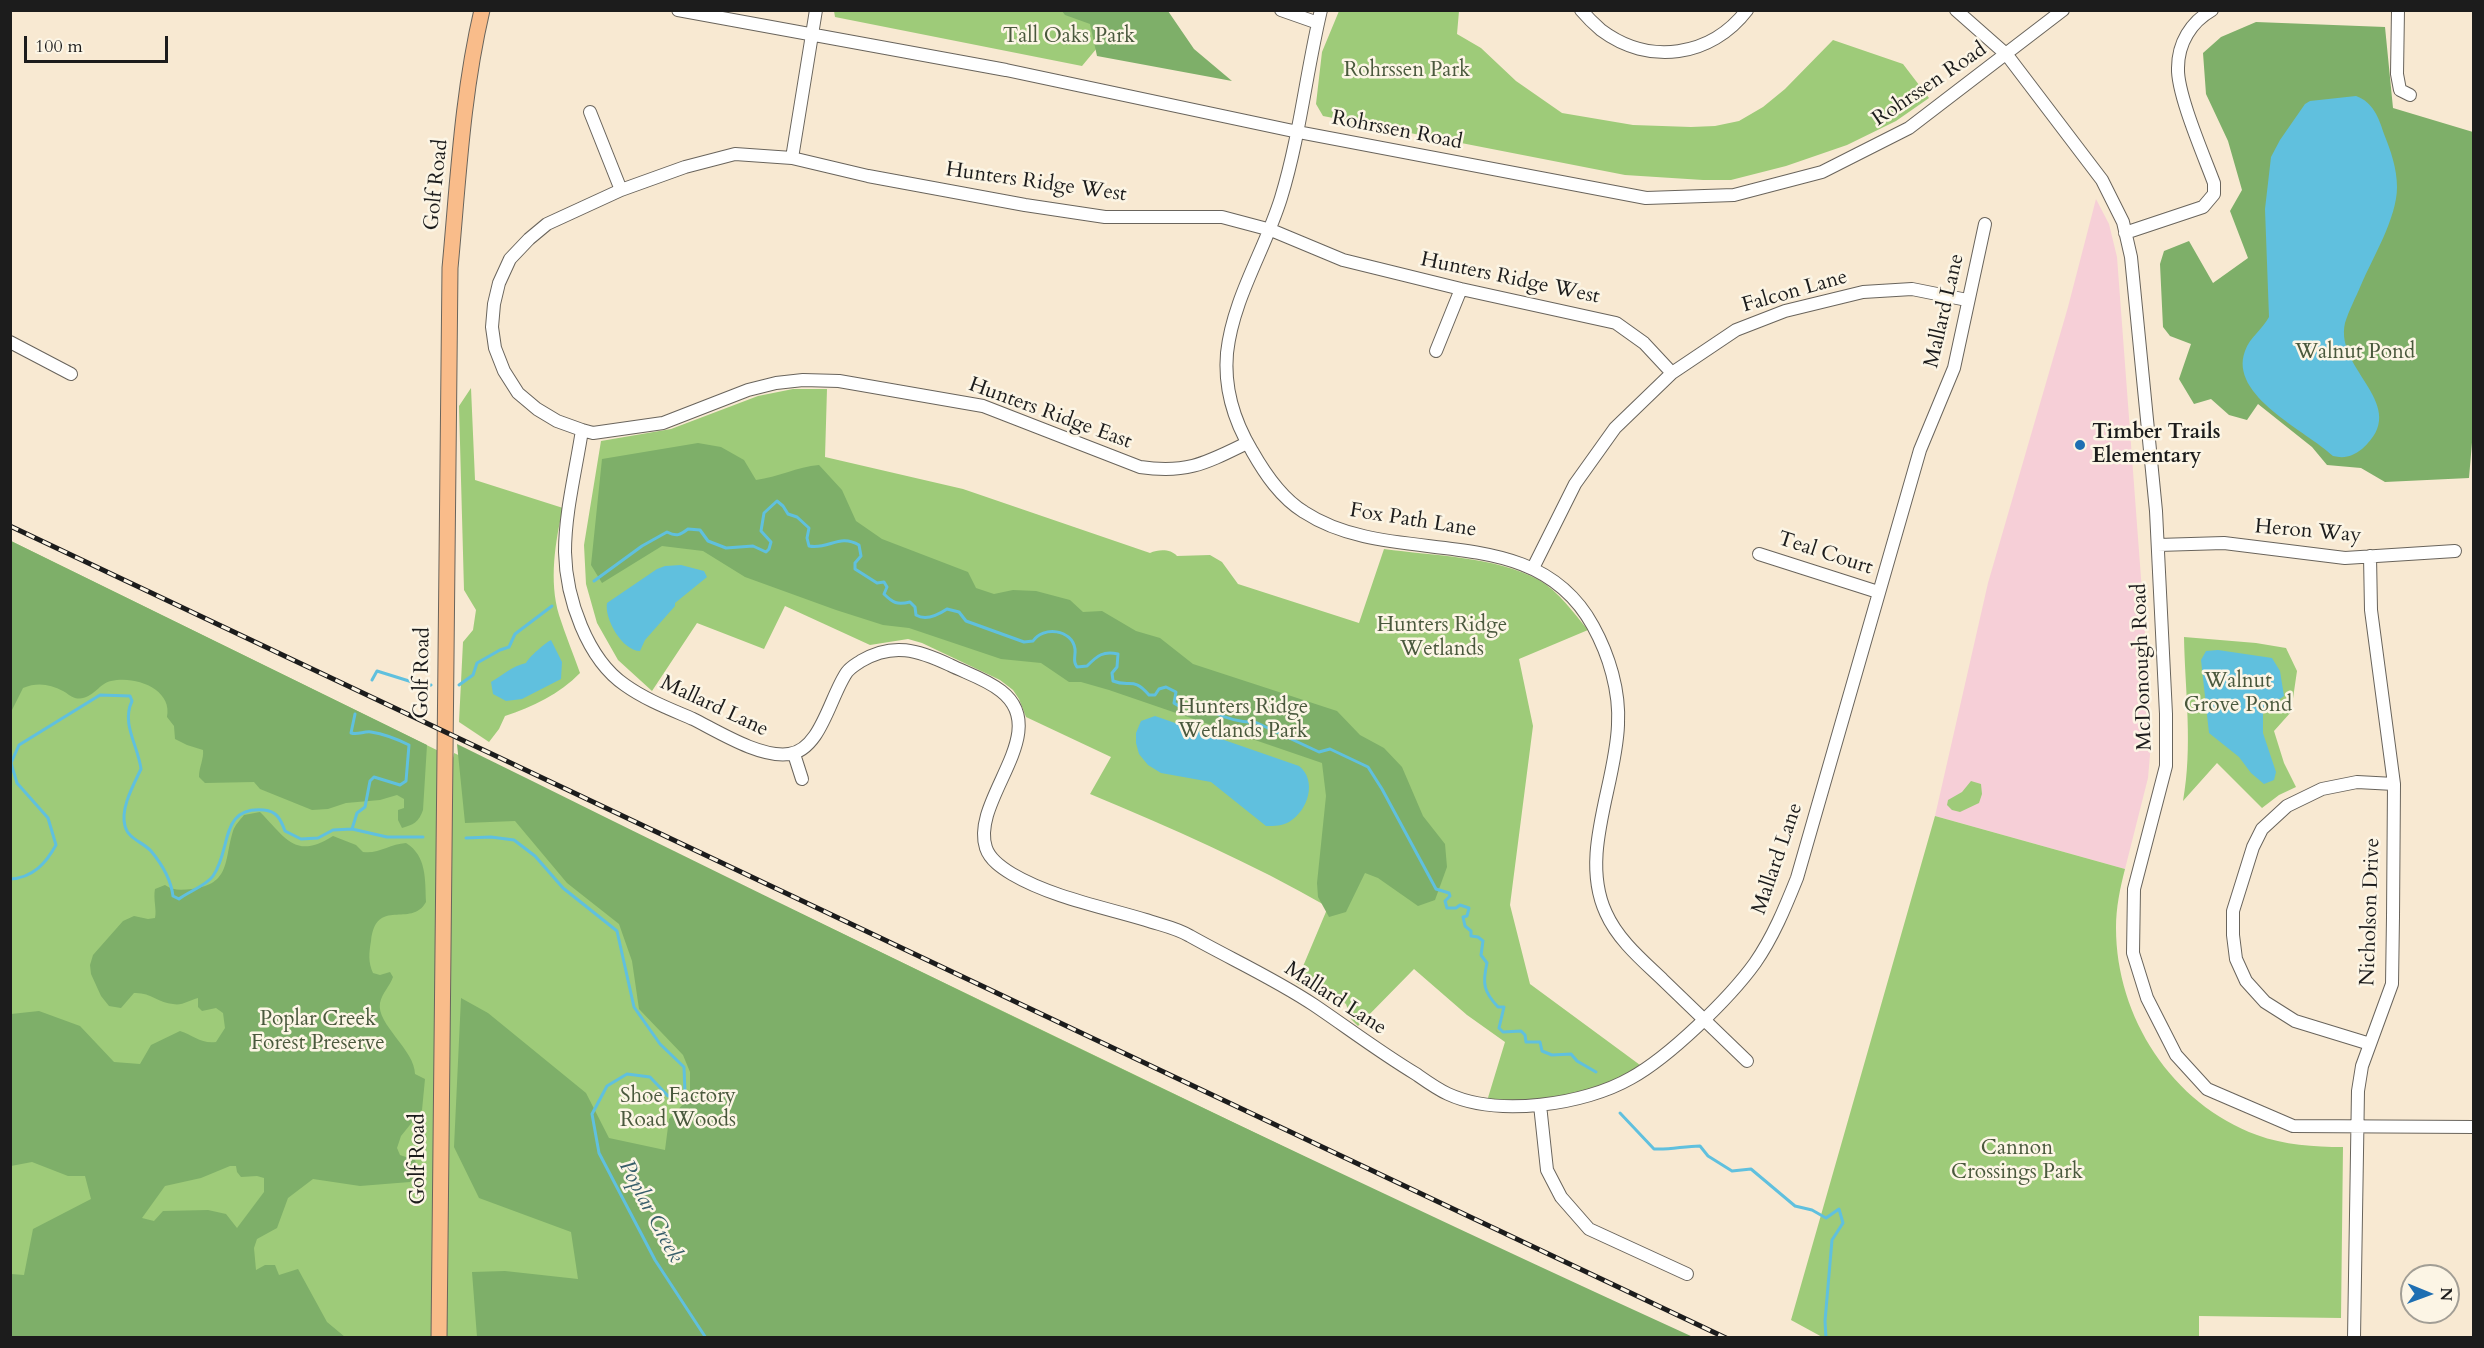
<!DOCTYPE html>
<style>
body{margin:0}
#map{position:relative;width:2484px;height:1348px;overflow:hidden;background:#f8e9d2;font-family:Cardo,serif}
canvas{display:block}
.frame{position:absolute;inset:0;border:12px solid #1c1c1c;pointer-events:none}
.north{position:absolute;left:2400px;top:1264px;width:60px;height:60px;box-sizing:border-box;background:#fcf5e5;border:2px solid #a29e95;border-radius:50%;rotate:91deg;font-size:16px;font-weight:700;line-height:24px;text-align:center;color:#1c1c1c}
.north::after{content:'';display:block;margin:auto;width:21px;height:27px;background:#1f6fb2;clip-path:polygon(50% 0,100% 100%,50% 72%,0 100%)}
.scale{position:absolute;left:24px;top:36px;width:144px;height:27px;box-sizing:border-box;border:3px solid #1c1c1c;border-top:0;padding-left:8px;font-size:18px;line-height:21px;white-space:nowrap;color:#1c1c1c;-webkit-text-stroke:4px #fcf5e5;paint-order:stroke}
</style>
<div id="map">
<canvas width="2484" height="1348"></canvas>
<div class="frame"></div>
<div class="north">N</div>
<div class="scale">100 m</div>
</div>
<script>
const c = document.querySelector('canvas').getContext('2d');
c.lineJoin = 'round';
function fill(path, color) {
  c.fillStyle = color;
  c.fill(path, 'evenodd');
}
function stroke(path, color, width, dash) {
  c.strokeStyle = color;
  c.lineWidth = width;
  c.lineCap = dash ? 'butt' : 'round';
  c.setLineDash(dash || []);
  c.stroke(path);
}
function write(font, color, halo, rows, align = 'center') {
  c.font = font + ' Cardo,serif';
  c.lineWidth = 5;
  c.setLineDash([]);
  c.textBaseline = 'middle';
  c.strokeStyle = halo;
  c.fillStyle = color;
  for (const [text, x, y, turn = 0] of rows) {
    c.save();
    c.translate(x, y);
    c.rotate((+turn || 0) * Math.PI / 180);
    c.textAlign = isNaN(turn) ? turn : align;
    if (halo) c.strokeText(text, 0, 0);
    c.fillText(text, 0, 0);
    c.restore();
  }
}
const built = new Path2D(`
 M2096 199 2109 224 2117 257 2149 685 2151 743 2148 778 2125 869 1935 816 1988 583 2068 307Z`);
const green = new Path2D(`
 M1111 10 1117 24 1082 66 835 17 834 11Z
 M1339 11H1459L1457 34 1481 48 1516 81 1562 113 1633 125 1691 127 1715 126 1739 121 1763 107 1785 89 1833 40 1903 64 1929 98 1896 121 1847 145 1786 166 1731 180H1703L1625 175 1323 116 1316 104 1322 52Z
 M471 388 475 480 563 508C555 542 549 581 559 615 565 634 573 653 580 673 560 694 532 707 505 716L499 729 489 742 459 722 463 642 473 630 476 610 464 590 459 406Z
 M793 389H827L825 457 963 489 1150 553C1159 549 1171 549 1177 556L1210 555 1222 562 1238 584 1359 623 1384 549C1434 556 1494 556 1539 580 1559 592 1573 612 1588 630L1519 659 1533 726 1510 905 1530 984 1640 1065C1598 1098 1538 1100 1487 1101L1505 1042 1467 1015 1414 969 1358 1026 1351 1019 1346 1004 1334 996H1320L1296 983 1328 907C1252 863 1171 828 1090 794L1111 757 1026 717 1019 699 1013 690 1000 680 922 643 908 639 870 645 785 606 764 649 697 623 652 691 618 660 597 623 586 584 584 545 601 441 671 429 758 396Z
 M11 541 453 758 454 753 810 918 1678 1337 11 1338Z
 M2184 637 2256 643 2286 648 2297 671 2291 712 2274 731 2284 763 2296 787 2279 795 2262 808 2217 763 2183 801C2193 746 2185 692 2184 637Z
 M1971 781 1981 784 1982 794 1979 803 1960 812 1952 810 1947 805 1948 800 1962 792Z
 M1935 816 2125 869C2120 888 2116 908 2116 928 2116 1017 2172 1104 2257 1135 2284 1145 2314 1147 2343 1147L2341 1318 2199 1316V1338H1824L1791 1320Z`);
const forest = new Path2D(`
 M1062 11H1168L1194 49 1232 81 1097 56 1090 24 1065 15Z
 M2256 22 2385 27 2393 108 2473 132 2474 419 2469 478 2385 482 2361 468 2327 465 2312 447 2258 404 2247 420 2229 415 2211 399 2194 404 2179 379 2191 344 2170 336 2163 327 2160 264 2164 251 2189 241 2213 283 2248 258 2230 211 2242 190 2228 141 2206 94 2203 53 2221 37Z
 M698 443 721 447 744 460 756 480C778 477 797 467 819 465L842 490 856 521 882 539 968 572 976 588 994 594 1013 590 1036 591 1070 600 1083 612 1102 611 1136 631 1160 638 1193 664 1337 711 1360 735 1384 748 1402 767 1423 816 1445 844 1447 867 1435 900 1418 906 1378 878 1365 873 1346 912 1329 917 1318 897 1317 883 1326 796 1322 763 1109 690 1081 682H1069L1041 663 1001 659 909 628 883 625 836 610 745 577 703 551 662 546 602 583 591 565 602 459Z
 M11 541 427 745 423 810C419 822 413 825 402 828L398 820V810L404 808V799L397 795 380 800 346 803 328 809 312 810 260 789 254 782 205 783 199 777C199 767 204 759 203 750L187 745 175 739 174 726 167 717C173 689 135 675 111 681 99 683 91 702 75 698 71 697 67 693 63 691 50 684 37 682 23 688L11 712Z
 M457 744C866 946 1277 1147 1693 1337H477L472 1272 505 1271 578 1279 571 1232 479 1198 454 1147 461 998 488 1013 586 1093 609 1138 665 1150 669 1119 690 1097V1072L683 1055 639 1009 632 961 619 924 567 883 515 821 465 823Z
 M260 812C286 838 295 860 333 836L356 845 363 852C379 854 390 844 406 843 427 856 425 880 426 902 411 929 376 896 371 941 369 953 368 962 373 973L380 975 390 972 393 977C390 986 382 993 380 1003 376 1024 415 1050 415 1074L425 1079 422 1110 401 1136 397 1148 400 1155 415 1160 419 1172 410 1182 360 1186 313 1179 288 1198 277 1228 257 1239 254 1248 256 1270 265 1265H275L279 1275 298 1269 327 1322 345 1337H11V1274L24 1275 33 1229 91 1199 85 1176H68L32 1162 11 1166V1014L39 1011 80 1026 114 1062 140 1064 151 1045 180 1031C193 1035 201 1044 216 1042L225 1028 223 1013 216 1008 202 1011 198 1007V998C190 1000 182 1006 173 1004 159 1003 150 992 134 993L121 1008 109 1006 101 996 91 974 90 965 93 955 123 921 134 916 148 919 155 918C157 910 153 899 155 889L165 885C173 891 182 890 192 889 231 884 224 860 233 831 235 825 240 820 244 815ZM230 1166H236L237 1172 241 1177 257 1176 264 1178V1192L237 1228 226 1214 208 1210 163 1211 154 1221 142 1218 165 1186 201 1178Z`);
const water = new Path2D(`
 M2356 96C2373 102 2379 118 2384 134 2391 151 2397 169 2397 187 2397 218 2373 257 2361 285 2356 297 2349 310 2345 323 2334 371 2413 405 2362 449 2353 456 2345 459 2333 456 2307 431 2228 396 2245 351 2250 337 2262 330 2269 317L2265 209 2271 157 2280 140 2305 104 2310 101Z
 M681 565 704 571 707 577 675 603V606L645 640 640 651C622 651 604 618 607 603L657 569 665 566Z
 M551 640 562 662 561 679 522 699 506 701 493 694 491 682C503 675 512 666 526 663 529 657 545 643 551 640Z
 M2218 650 2272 658 2280 671 2284 696 2263 711V733L2276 772 2274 780 2264 784 2251 773 2239 757 2209 733 2201 660 2206 651Z
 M1155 716 1299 766C1317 780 1309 810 1289 822 1282 826 1275 826 1266 826L1211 782 1161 773 1148 765 1139 754 1136 743V733L1141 721Z`);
const stream = new Path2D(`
 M594 581 642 546 667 532C677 537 680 535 688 529L700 530 708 541 726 548 753 546 766 552 769 549 771 542 761 531 764 513 777 501 783 506 788 514 797 517 809 528 807 538 809 546C829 550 839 533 859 545L861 556 855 563V569L877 583 884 582 887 587 884 594C893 603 897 605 910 602L915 607 916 615C926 621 938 615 947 609L959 612 966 621 1024 642 1033 641C1043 626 1072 629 1075 649 1076 657 1072 660 1077 667L1087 666C1098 655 1103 651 1118 654L1117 667 1112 673 1113 681C1130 688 1133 676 1149 695H1155L1159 689 1166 687 1176 692 1174 703C1184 711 1190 701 1201 705 1206 706 1209 710 1213 712 1225 718 1242 723 1255 722L1319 752 1330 749 1368 767 1382 789 1436 889 1449 893 1450 896 1445 901 1447 908H1456L1460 905 1469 908 1467 916 1463 917 1465 926 1471 931V936L1478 937 1483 941 1481 955 1487 963C1482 984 1484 992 1498 1007H1504L1499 1028 1503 1032 1521 1031 1525 1035 1526 1042H1540L1542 1051 1552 1055 1571 1054 1577 1061 1596 1072
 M372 680 377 671 425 686 431 685
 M459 685 473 675 477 663 500 650 509 647 515 634 552 606
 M352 829 357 813 365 807 370 781 374 777 400 785 406 781 409 745C397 739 384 734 371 732 364 731 358 735 351 733L355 714
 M466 838 491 837 514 840 535 856 563 888 617 931 634 1007 660 1044 684 1067 685 1093 668 1096 650 1077 627 1074 607 1086 592 1114 599 1153 655 1260 706 1338
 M10 879C33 878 46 863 56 845L48 818 17 783 11 763 19 745 100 695 130 696 132 701C121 724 138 745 141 769 134 784 120 808 125 826 128 839 143 842 151 851 161 863 171 880 173 896L179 899C188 892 207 885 213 876 232 849 219 806 264 810 277 811 281 820 285 831L301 839 318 838 333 830 352 829 387 837H423
 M1620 1113 1654 1149C1671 1150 1684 1146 1700 1146L1708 1156 1732 1171 1751 1169 1795 1206 1812 1210 1826 1218 1839 1209 1843 1223 1832 1240 1825 1321 1826 1338`);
const minor = new Path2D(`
 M678 10 1006 70 1298 132 1646 198 1734 195 1822 172 1909 128 2063 10
 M1281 10 1318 23
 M1321 10C1306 73 1300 136 1281 198 1265 250 1233 298 1227 353 1224 387 1234 421 1252 451 1265 474 1281 498 1304 512 1394 571 1533 516 1593 626 1609 655 1620 691 1618 725 1616 785 1579 855 1606 913 1618 940 1642 960 1663 980 1691 1007 1719 1034 1747 1061
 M1581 10C1587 17 1594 24 1601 30 1649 66 1711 57 1747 10
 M1956 10 2007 55 2102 180 2123 222 2131 257 2156 511 2166 714V766L2134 889 2133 953 2147 998 2176 1055 2207 1089 2293 1126 2474 1127
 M2398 10 2397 74 2400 90 2410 95
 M590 112 621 190
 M792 158 816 10
 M2125 233 2203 207 2214 194V183C2204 156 2177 94 2178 68 2178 43 2191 22 2212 10
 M10 342 71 374
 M1436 351 1461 289
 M582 430C576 470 565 512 565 552 566 598 587 659 625 685 646 700 670 709 693 719 719 732 760 758 789 754 821 750 830 696 847 672 851 667 855 665 861 661 893 642 918 650 950 665 966 673 986 679 1001 691 1054 732 970 800 986 848 990 860 1002 868 1012 874 1051 897 1103 907 1146 920 1161 925 1177 928 1190 936 1231 959 1275 979 1314 1005 1348 1028 1381 1053 1416 1074 1426 1081 1437 1089 1448 1094 1498 1117 1584 1105 1631 1078 1669 1057 1729 999 1755 963 1773 937 1785 908 1797 878L1920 450 1954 368 1985 224
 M1247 443C1206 463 1187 474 1140 467L983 406 839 381 803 380 776 383 748 390 663 423 593 433 582 430 557 421 537 409 518 393 504 371 495 348 492 327 494 304 499 283 510 259 529 239 547 224 621 190 685 167 735 154 792 158 868 176 1025 205 1105 217H1222L1271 230 1343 260 1461 289 1616 323 1644 343 1672 373
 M2158 545 2224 543 2345 558 2455 551
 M1759 554 1878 592
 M1533 568 1575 484 1615 428 1672 373 1736 330 1785 311 1863 292 1912 289 1967 300
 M794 754 802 779
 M2370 1044 2295 1021 2265 1002 2246 981 2236 959 2233 935V911L2253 847 2262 829 2287 806 2322 789 2357 782 2394 784
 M1540 1105 1547 1170 1561 1197 1589 1229 1687 1274
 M2354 1338 2358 1091 2362 1066 2392 984 2393 917 2394 784 2371 610 2370 556`);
const major = new Path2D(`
 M439 1338 450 268C458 183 462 95 482 10`);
const rail = new Path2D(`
 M10 526 1726 1338`);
const markers = [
 [2080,445,6,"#1f6fb2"]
];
const parkNames = [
 ["Tall Oaks Park",1069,37],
 ["Rohrssen Park",1407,71],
 ["Walnut Pond",2355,353],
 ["Hunters Ridge",1442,626],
 ["Wetlands",1442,650],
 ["Walnut",2238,682],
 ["Grove Pond",2238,706],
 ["Hunters Ridge",1243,708],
 ["Wetlands Park",1243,732],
 ["Poplar Creek",318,1020],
 ["Forest Preserve",318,1044],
 ["Shoe Factory",678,1097],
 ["Road Woods",678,1121],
 ["Cannon",2017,1149],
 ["Crossings Park",2017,1173]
];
const streetNames = [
 ["Rohrssen Road",1930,85,-34],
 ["Rohrssen Road",1397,131,11],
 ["Hunters Ridge West",1036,183,8],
 ["Golf Road",437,185,-84],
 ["Hunters Ridge West",1510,279,12],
 ["Falcon Lane",1795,292,-16],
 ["Mallard Lane",1945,311,-77],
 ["Hunters Ridge East",1050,414,20],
 ["Fox Path Lane",1413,521,9],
 ["Heron Way",2308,532,5],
 ["Teal Court",1825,554,18],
 ["McDonough Road",2143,667,-92],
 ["Golf Road",423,673,-89],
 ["Mallard Lane",714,707,25],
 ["Mallard Lane",1778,859,-71],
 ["Nicholson Drive",2371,912,-88],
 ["Mallard Lane",1335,999,33],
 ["Golf Road",419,1159,-90]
];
const poiNames = [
 ["Timber Trails",2092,433],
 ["Elementary",2092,457]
];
const waterNames = [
 ["Poplar Creek",650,1212,62]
];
fill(built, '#f6cfd7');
fill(green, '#9ecb79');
fill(forest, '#7eaf69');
fill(water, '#60c0de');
stroke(stream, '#60c0de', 3);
stroke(minor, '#69645c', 14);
stroke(major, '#69645c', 17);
stroke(minor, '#fff', 12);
stroke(major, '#f9bc8a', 15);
stroke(rail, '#1c1c1c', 5);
stroke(rail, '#fcf5e5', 3, [9]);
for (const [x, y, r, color] of markers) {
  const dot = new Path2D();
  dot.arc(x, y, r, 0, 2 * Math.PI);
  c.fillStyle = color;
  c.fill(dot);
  stroke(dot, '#fcf5e5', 2);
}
write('21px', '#4a593d', '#fcf5e5', parkNames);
write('21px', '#1c1c1c', '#fcf5e5', streetNames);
write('bold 21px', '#1c1c1c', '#fcf5e5', poiNames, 'left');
write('italic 22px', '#375e6a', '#fcf5e5', waterNames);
</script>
